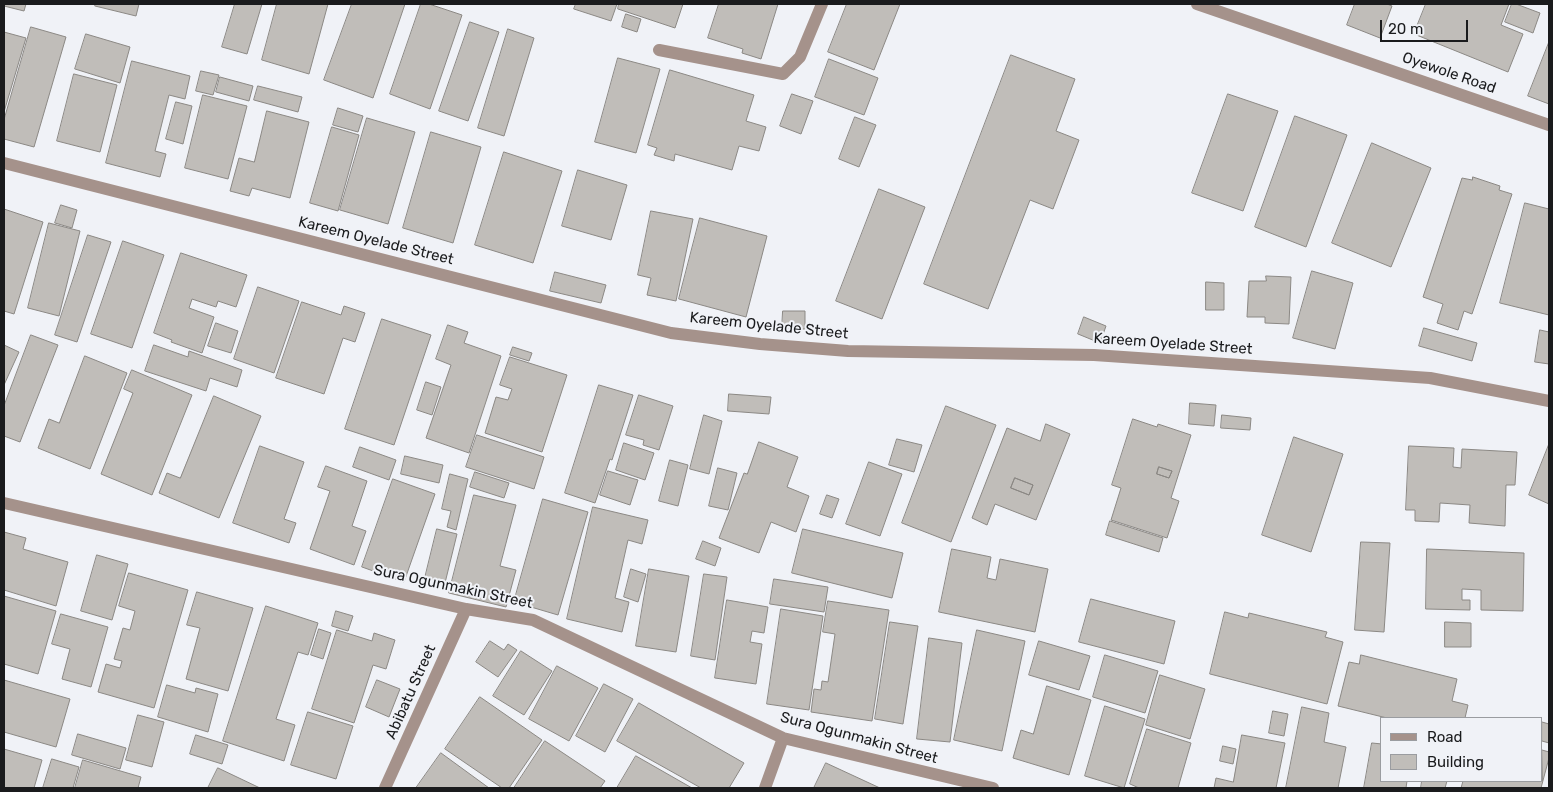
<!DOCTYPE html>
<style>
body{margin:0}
#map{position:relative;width:1553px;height:792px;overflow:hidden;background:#f0f2f7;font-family:Rubik,sans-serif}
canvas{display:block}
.frame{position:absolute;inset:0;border:5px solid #1a1b1d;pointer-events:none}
.legend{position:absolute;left:1380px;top:717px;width:162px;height:65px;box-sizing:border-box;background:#f0f2f7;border:1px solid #9a9ca0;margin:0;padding:6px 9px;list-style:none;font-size:15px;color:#1a1b1d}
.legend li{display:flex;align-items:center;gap:10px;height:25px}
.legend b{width:25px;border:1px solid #9a9ca0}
.scale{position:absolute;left:1380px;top:20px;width:88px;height:22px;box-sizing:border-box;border:2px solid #1a1b1d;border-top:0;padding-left:6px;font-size:15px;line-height:18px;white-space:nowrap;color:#1a1b1d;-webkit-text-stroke:4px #f0f2f7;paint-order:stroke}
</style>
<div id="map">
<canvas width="1553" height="792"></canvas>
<div class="frame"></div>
<ul class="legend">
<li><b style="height:6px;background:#a5928b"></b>Road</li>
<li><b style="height:14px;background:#c0bdb9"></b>Building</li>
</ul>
<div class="scale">20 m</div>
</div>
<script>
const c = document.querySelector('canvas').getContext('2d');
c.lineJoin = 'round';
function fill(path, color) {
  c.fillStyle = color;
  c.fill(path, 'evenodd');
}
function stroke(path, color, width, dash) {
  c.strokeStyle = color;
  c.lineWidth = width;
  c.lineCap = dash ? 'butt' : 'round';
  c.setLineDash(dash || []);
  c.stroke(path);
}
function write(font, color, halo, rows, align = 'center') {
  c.font = font + ' Rubik,sans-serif';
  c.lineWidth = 4;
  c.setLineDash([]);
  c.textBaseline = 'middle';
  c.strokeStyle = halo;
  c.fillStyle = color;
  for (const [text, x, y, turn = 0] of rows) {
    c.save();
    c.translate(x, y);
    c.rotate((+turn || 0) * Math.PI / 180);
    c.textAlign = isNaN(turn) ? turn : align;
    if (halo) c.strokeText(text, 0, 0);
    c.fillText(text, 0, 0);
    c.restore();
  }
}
const building = new Path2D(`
 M4 4H26L24 11 4 6Z
 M96 4H139L136 16 95 6Z
 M235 4H262L247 54 222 47Z
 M277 4H328L309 74 262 60Z
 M352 4H405L373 98 324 80Z
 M421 4H429L462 15 430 109 390 94Z
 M576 4H617L611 21 574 9Z
 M619 4H683L675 28 618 9Z
 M719 4H778L761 59 742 53 743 49 708 38Z
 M847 4H900L874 70 828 52Z
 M1355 4H1387L1392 6 1380 38 1347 25Z
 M1426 4H1509L1501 25 1523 34 1508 72 1414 34Z
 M1512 4H1516L1540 13 1533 33 1505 22Z
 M626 14 641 19 637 32 622 27Z
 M470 22 499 32 468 121 439 111Z
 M31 27 66 37 34 147 4 139V120Z
 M508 29 534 38 504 136 478 128Z
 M4 32 26 38 4 112Z
 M86 34 130 47 120 83 75 69Z
 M1549 42V104L1528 96Z
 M1011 55 1075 79 1056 131 1079 140 1053 209 1030 200 988 309 924 284Z
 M618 58 660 69 636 153 595 142Z
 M829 59 878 78 864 115 815 97Z
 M132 61 190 76 185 99 169 95 155 151 166 154 160 177 106 163Z
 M670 70 754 95 746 121 766 127 759 151 739 146 732 170 675 154 674 161 654 155 657 148 648 145Z
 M201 71 219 75 213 95 196 91Z
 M74 74 117 85 100 152 57 141Z
 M220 77 253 86 249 101 216 92Z
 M258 86 302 97 298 112 254 100Z
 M792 94 813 101 801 134 780 126Z
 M1228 94 1278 111 1243 211 1192 193Z
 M203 95 247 106 228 179 185 168Z
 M176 102 192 106 183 144 166 139Z
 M338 108 363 116 358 132 333 125Z
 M267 111 309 122 290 198 252 188 249 196 230 191 239 158 254 162Z
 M1295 116 1347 135 1306 247 1255 227Z
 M855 117 876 125 859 167 839 159Z
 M367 118 415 132 388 224 340 210Z
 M332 127 359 135 338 211 310 203Z
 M431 132 481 147 453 243 403 228Z
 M1372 143 1431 168 1391 267 1332 243Z
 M504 152 562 171 533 263 475 245Z
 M578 170 627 185 611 240 562 226Z
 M1473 177 1500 186 1499 190 1512 194 1472 314 1464 311 1458 330 1437 323 1443 304 1423 297 1462 178 1472 180Z
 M879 189 925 207 882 319 836 301Z
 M1525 203 1549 209V315L1500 303Z
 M61 205 77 210 72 228 55 223Z
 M4 209 43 222 14 314 4 311Z
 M651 211 693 219 676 301 647 295 651 278 638 275Z
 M700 218 767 236 746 317 679 299Z
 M49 223 80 231 59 316 28 308Z
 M88 235 111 242 77 342 55 335Z
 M123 241 164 255 132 348 91 334Z
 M181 253 247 275 236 307 218 301 216 307 192 299 189 308 214 317 202 353 171 342 172 340 154 333Z
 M1312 271 1353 283 1335 349 1293 338Z
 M555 272 606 285 601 303 550 291Z
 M1266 276 1291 277 1289 324 1265 323V317H1247L1249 281H1266Z
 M1206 282 1224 283V310H1206Z
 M258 287 299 301 274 373 234 359Z
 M302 302 341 315 344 306 365 313 355 342 343 338 324 394 276 378Z
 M783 311H805V329H782Z
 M1084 317 1106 326 1100 343 1078 334Z
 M382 319 431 335 394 445 345 429Z
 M216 323 238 331 231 353 208 346Z
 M448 325 468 332 464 343 501 356 469 453 426 438 451 365 436 359Z
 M1424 328 1477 343 1472 361 1419 346Z
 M1540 330 1549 332V364L1535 362Z
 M31 335 58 345 20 442 4 436V406Z
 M4 345 19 352 4 385Z
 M154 345 188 357 189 351 242 370 237 387 210 378 206 391 145 371Z
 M513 347 532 353 529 361 510 355Z
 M85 356 127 373 90 469 38 448 49 419 59 423Z
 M510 357 567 375 542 452 485 433 496 397 508 400 512 389 500 385Z
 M132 370 192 395 152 495 101 474 133 393 124 389Z
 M426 382 441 387 432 415 417 410Z
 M599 385 633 395 612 460 610 459 595 503 565 493Z
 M729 394 771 397 769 414 728 411Z
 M639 395 673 406 659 450 643 445 644 440 626 435Z
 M214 396 261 416 219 518 159 493 167 473 180 478Z
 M1190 403 1216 405 1214 426 1189 424Z
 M946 406 996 425 951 542 902 523Z
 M704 415 722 421 709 474 690 469Z
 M1222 415 1251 418 1250 430 1221 428Z
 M1133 419 1157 427 1158 424 1191 435 1171 498 1179 501 1167 538 1111 520 1121 488 1112 485ZM1159 467 1172 471 1169 478 1157 474Z
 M1046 424 1070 434 1036 520 995 504 987 525 972 518 1007 428 1040 441ZM1015 478 1033 485 1029 495 1011 488Z
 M477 435 544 457 534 489 466 467Z
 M1294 437 1343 454 1311 552 1262 535Z
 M897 439 922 445 914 472 889 465Z
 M759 442 798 457 787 487 809 496 796 532 771 522 759 553 719 538 744 473 747 474Z
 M624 443 654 453 645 480 616 470Z
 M1549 444V504L1529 495Z
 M260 446 304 462 284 519 296 523 289 543 233 523Z
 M1409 446 1454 448 1453 467 1461 468 1462 449 1517 452 1515 485H1506L1505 526 1469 523 1470 505 1440 503 1439 522 1415 521V510H1406Z
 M360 447 396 460 389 480 353 467Z
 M405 456 443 465 439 483 401 474Z
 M670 460 688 465 678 506 659 501Z
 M869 462 902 474 880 536 846 524Z
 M326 466 367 481 352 526 366 531 354 565 310 549 330 491 318 487Z
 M1159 467 1172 471 1169 478 1157 474Z
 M718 468 737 473 728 510 709 506Z
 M608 471 638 480 630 505 600 495Z
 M475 472 509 483 504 498 470 487Z
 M450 474 468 479 456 530 447 527 451 511 442 509Z
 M1015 478 1033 485 1029 495 1011 488Z
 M393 479 435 494 404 582 362 567Z
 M474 495 516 505 500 566 516 570 506 607 449 593Z
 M827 495 839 499 832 518 820 514Z
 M543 499 588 512 558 615 514 602Z
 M593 507 648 520 642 544 628 540 615 598 629 602 622 632 567 619Z
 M1110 521 1163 538 1159 552 1106 535Z
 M437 529 457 534 445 583 425 578Z
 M803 529 903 553 892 598 792 573Z
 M4 532 26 538 23 549 68 562 56 606 4 590Z
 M703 541 721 548 715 566 696 559Z
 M1361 542 1390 543 1384 632 1355 630Z
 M952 549 991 557 987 578 996 580 1000 559 1048 569 1035 632 939 612Z
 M1427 549 1524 553 1523 611 1481 610V590L1462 589V600H1470V610L1426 609Z
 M97 555 128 564 112 620 81 611Z
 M631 569 646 574 638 602 624 597Z
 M649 569 689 576 676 652 636 646Z
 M129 573 188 590 154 708 98 692 106 664 120 668 122 661 114 659 123 628 130 630 135 611 119 606Z
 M704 574 727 577 715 660 691 656Z
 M774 579 828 587 824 612 770 604Z
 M197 592 253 608 228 691 186 679 200 628 187 625Z
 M4 596 56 611 38 674 4 664Z
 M1091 599 1175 621 1164 664 1079 642Z
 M727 600 768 607 764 633 752 631 750 642 762 644 756 684 715 678Z
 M828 601 889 610 872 721 811 712 814 689 821 690 822 681 828 682 835 634 823 632Z
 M266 606 318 623 308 655 298 652 276 719 295 725 284 761 223 741Z
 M781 609 823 616 809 710 767 704Z
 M336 611 353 616 348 631 332 626Z
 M1225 612 1248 618 1249 613 1327 632 1325 637 1343 642 1327 704 1210 674Z
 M61 614 108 627 91 687 62 679 70 649 52 644Z
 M890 622 918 626 903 724 875 719Z
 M1445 622 1471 623V647H1445Z
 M319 629 331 633 323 659 311 655Z
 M337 630 372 641 374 633 395 640 386 669 373 665 354 723 312 709Z
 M977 630 1025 641 1002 751 954 740Z
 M929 638 962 643 950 742 917 739Z
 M490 641 504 650 508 644 517 650 498 677 476 662Z
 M1039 641 1090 656 1079 690 1029 675Z
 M521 651 552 671 524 715 493 696Z
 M1105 655 1158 671 1145 713 1093 697Z
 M1361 655 1457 679 1452 701 1468 705 1465 718H1387L1338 706 1349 662 1359 664Z
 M557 666 598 688 569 741 529 719Z
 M1160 675 1205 689 1190 739 1146 725Z
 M4 680 70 699 56 747 4 732Z
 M377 680 400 689 389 717 366 707Z
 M604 684 633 699 605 752 576 736Z
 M167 685 195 693 196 688 218 694 208 732 158 717Z
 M1047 686 1091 700 1069 775 1013 758 1021 730 1033 734Z
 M480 697 542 740 509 788H502L445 749Z
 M639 703 744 763 729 788H701L617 741Z
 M1105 706 1145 719 1124 788 1085 776Z
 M1302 707 1329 713 1324 742 1346 747 1338 788H1286Z
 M1273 711 1288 714 1284 736 1269 733Z
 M308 712 353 726 336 779 291 765Z
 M138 715 164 722 152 767 126 760Z
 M1542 722 1549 724V743L1542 741Z
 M1147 729 1191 743 1178 788H1139L1130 784Z
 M78 734 126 748 120 769 72 755Z
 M196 735 228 745 222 764 190 754Z
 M1242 735 1285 743 1276 788H1214L1216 778 1233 782Z
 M545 741 605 781 600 788H514Z
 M1372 743 1382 744V781H1407L1406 788H1364Z
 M1223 746 1236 749 1233 764 1220 761Z
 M4 749 42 760 34 788H4Z
 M1542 750 1549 752V758L1541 788H1461L1463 781H1542Z
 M441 753 489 788H416Z
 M636 756 692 788H617Z
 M52 759 79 767 73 788H43Z
 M83 760 141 777 138 788H75Z
 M826 763 880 788H814Z
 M218 768 260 788H208Z
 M1422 781H1447L1445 788H1421Z`);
const lane = new Path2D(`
 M659 50 783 74 800 57 822 4`);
const street = new Path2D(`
 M1197 4 1549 125
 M4 163 671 333 760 344 848 351 1094 355 1430 378 1549 401
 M4 503 466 609 533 620 783 738 993 788
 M385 788 466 609
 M765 788 783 738`);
const streetNames = [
 ["Oyewole Road",1449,73,19],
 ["Kareem Oyelade Street",376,241,14],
 ["Kareem Oyelade Street",769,326,6],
 ["Kareem Oyelade Street",1173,344,4],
 ["Sura Ogunmakin Street",453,587,12],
 ["Abibatu Street",411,692,-66],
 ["Sura Ogunmakin Street",859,738,15]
];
fill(building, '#c0bdb9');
stroke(building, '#8b8884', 1);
stroke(lane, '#a5928b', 12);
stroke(street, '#a5928b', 12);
write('15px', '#1a1b1d', '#f0f2f7', streetNames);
</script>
